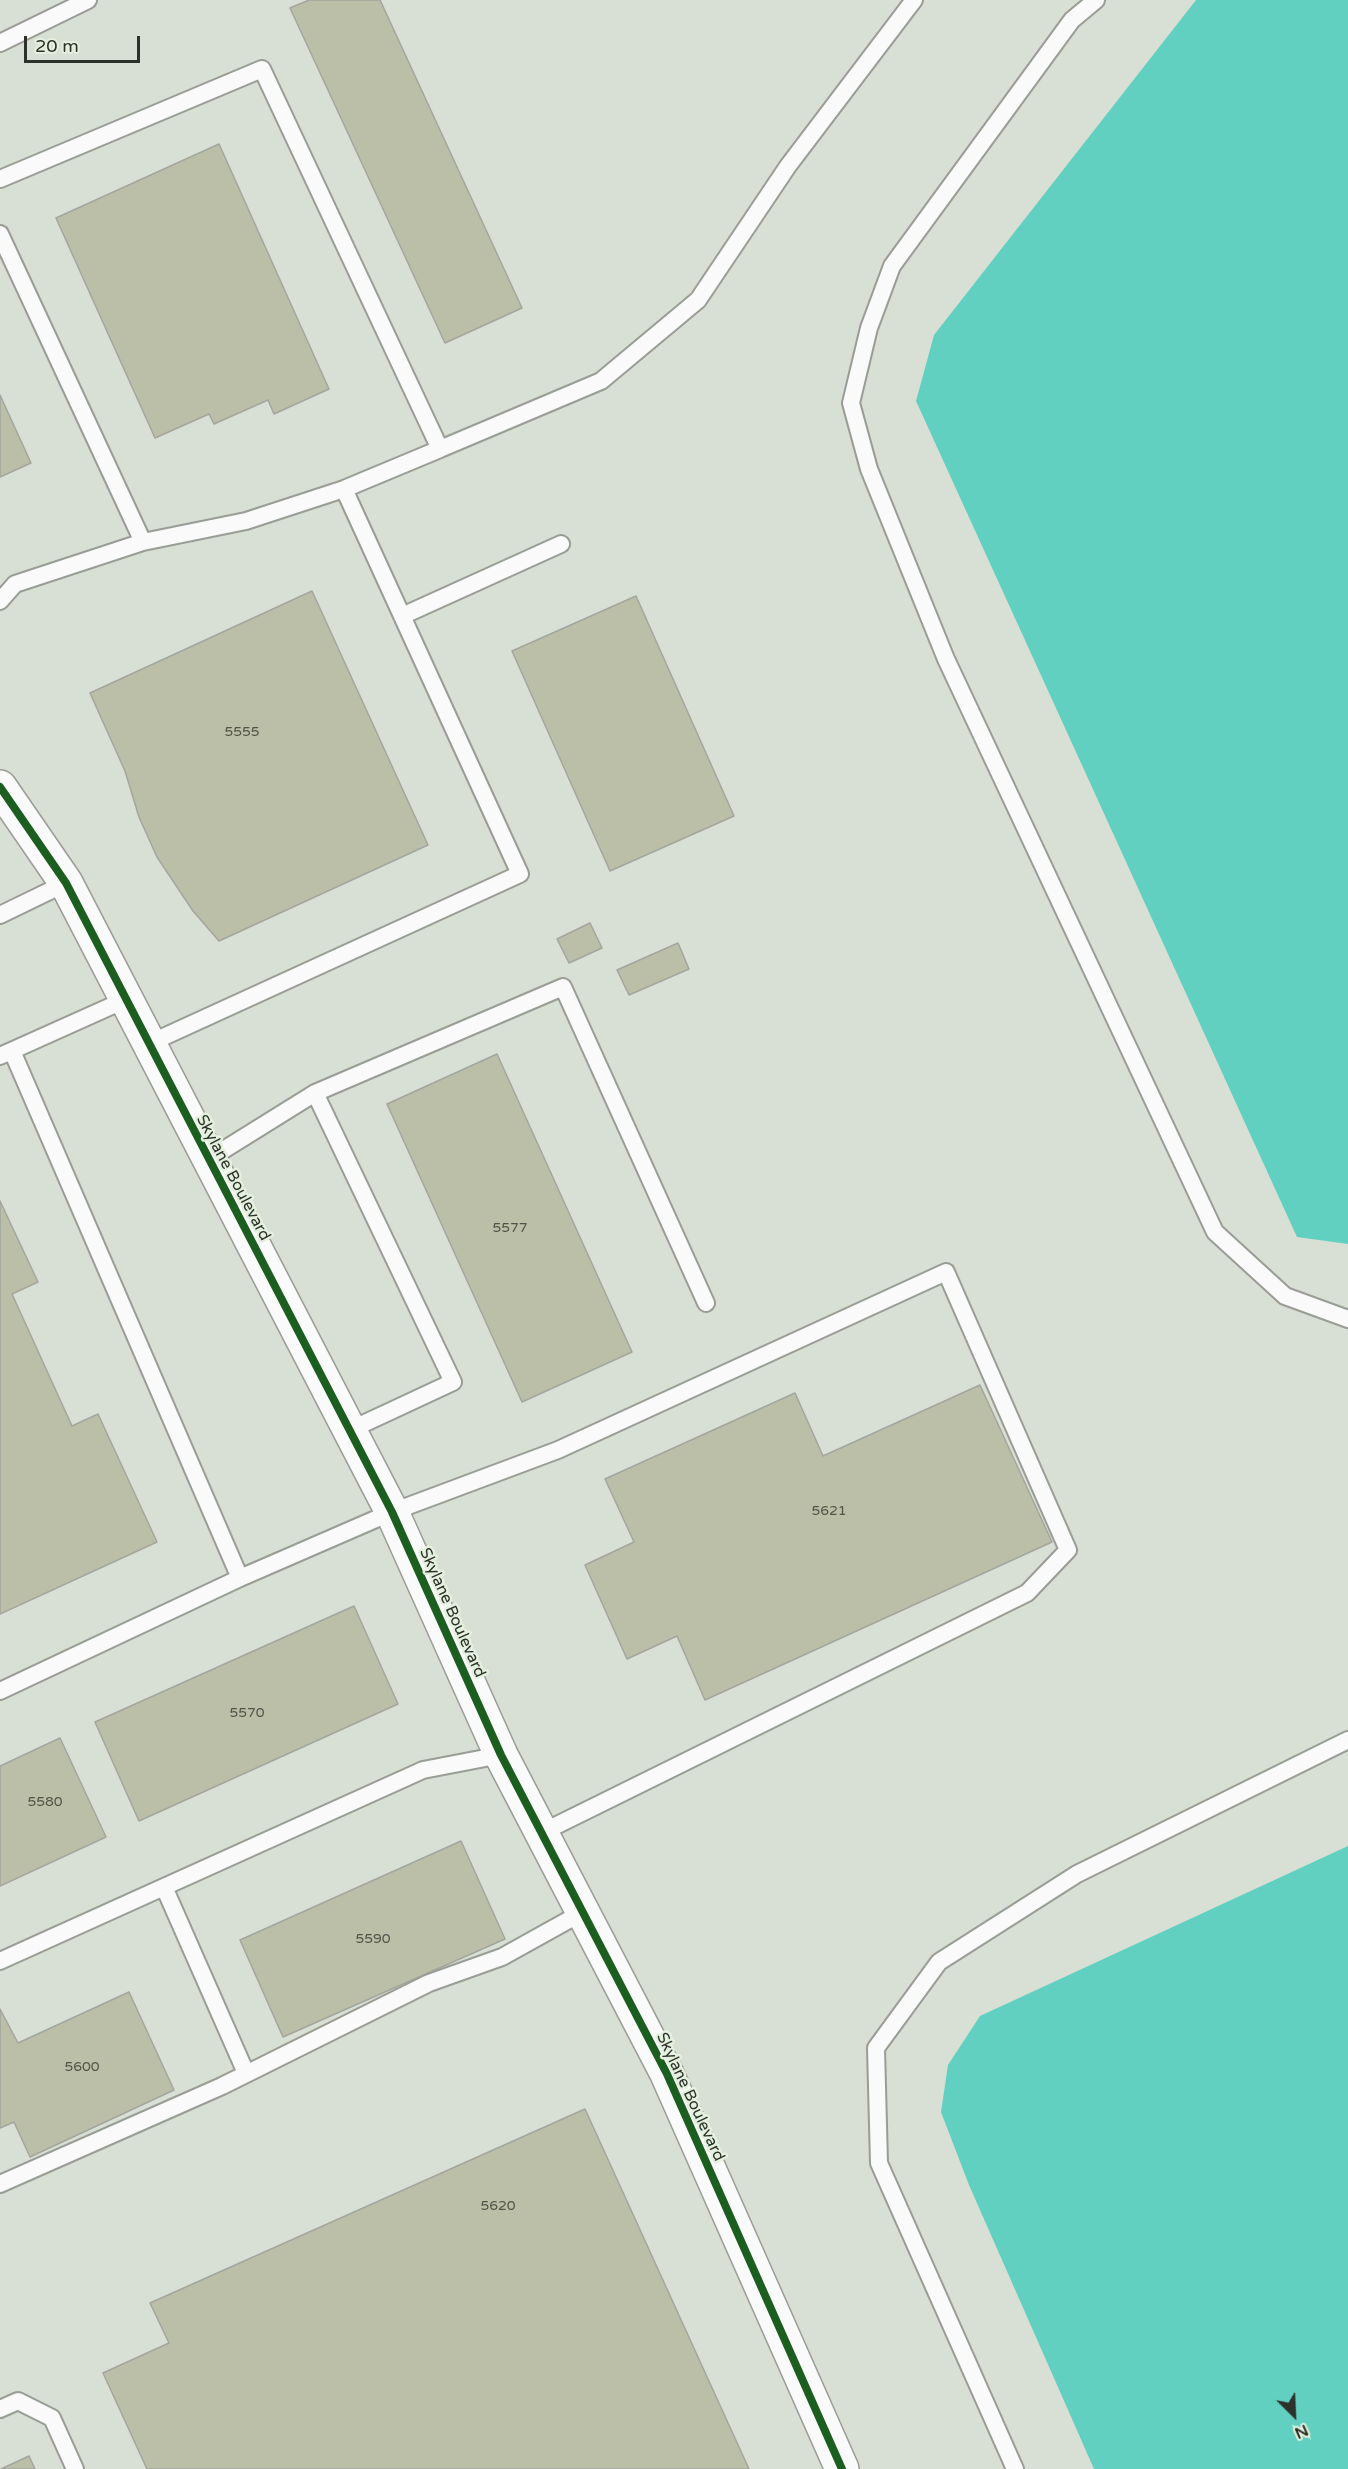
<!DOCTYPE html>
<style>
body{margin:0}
#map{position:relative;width:1348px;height:2469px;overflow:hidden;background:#d8dfd5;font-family:"Varela Round",sans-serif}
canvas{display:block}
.north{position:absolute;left:1264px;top:2385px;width:60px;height:60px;-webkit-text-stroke:4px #e4f1de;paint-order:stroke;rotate:156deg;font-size:16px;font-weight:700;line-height:24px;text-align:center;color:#2c312a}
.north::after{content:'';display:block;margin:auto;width:21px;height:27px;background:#2c312a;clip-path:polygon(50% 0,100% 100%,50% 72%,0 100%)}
.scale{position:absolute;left:24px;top:36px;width:116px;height:27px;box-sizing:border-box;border:3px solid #2c312a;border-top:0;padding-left:8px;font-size:18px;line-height:21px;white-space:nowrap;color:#2c312a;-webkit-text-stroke:4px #e4f1de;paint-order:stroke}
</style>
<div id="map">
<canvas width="1348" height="2469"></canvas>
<div class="north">N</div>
<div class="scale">20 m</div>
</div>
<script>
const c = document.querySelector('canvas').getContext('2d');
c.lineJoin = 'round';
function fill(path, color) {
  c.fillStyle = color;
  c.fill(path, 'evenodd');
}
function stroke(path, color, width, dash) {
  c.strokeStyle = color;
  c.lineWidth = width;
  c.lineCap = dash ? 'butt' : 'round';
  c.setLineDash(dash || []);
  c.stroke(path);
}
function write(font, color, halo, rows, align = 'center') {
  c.font = font + ' "Varela Round",sans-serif';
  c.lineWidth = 5;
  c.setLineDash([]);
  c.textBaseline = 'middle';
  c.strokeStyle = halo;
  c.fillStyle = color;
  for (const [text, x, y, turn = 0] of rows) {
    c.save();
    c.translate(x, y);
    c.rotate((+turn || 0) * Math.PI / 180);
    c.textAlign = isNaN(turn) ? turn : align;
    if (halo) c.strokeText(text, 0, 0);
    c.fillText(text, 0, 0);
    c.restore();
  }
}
const water = new Path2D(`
 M1196 0H1348V1244L1297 1237 916 401 934 335Z
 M1348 1846V2469H1094L969 2185 941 2112 948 2065 980 2016Z`);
const building = new Path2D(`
 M309 0H380L522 308 445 343 290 8Z
 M219 144 329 389 274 414 268 400 214 424 209 414 155 438 56 218Z
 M0 395 31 463 0 477Z
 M312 591 428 845 219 941 193 911 157 857 139 817 125 771 90 693Z
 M636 596 734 816 610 871 512 651Z
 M590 923 602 948 569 963 557 939Z
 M678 943 689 969 629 995 617 970Z
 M497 1054 632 1352 522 1402 387 1104Z
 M0 1201 38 1282 12 1294 72 1426 98 1414 157 1542 0 1614Z
 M980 1385 1052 1542 705 1700 677 1636 627 1659 585 1565 634 1542 605 1479 795 1393 823 1456Z
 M354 1606 398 1704 139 1821 95 1722Z
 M60 1738 106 1837 0 1886V1766Z
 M461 1841 505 1939 283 2037 240 1940Z
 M129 1992 174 2090 30 2157 14 2122 0 2128V2009L18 2043Z
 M585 2109 749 2469H147L103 2373 169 2343 150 2303Z
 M29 2456 35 2469H1Z`);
const lane = new Path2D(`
 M1096 0 1072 20 892 266 869 328 851 403 869 469 946 659 1215 1232 1285 1296 1348 1319
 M0 43 88 0
 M0 179 262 69 440 449 344 489 246 521 143 542
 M0 234 143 542 15 584 0 601
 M440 449 601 381 698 300 788 166 914 0
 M402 616 561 544
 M0 915 66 883
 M148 1044 520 874 344 489
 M12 1051 240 1578
 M0 1056 127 999
 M315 1093 453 1382 350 1430
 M209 1159 315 1093 563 987 706 1303
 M0 1691 240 1578 392 1512 558 1450 946 1272 1068 1550 1027 1593 543 1832
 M164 1887 246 2073
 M0 1961 423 1770 501 1755
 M0 2184 222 2086 429 1983 502 1957 583 1912
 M0 2409 18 2401 52 2418 75 2469
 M1015 2469 879 2163 876 2048 939 1962 1077 1874 1348 1740`);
const street = new Path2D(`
 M0 787 66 883 392 1512 501 1755 667 2074 842 2469`);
const cycleway = new Path2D(`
 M0 787 66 883 392 1512 501 1755 667 2074 842 2469`);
const numberNames = [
 ["5555",242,732],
 ["5577",510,1228],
 ["5621",829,1511],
 ["5570",247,1713],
 ["5580",45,1802],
 ["5590",373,1939],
 ["5600",82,2067],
 ["5620",498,2206]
];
const streetNames = [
 ["Skylane Boulevard",233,1178,62],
 ["Skylane Boulevard",452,1613,66],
 ["Skylane Boulevard",690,2097,65]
];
fill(water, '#61d0c0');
fill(building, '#bbbfa7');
stroke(building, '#a3a69e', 1.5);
stroke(lane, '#989d95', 20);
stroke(street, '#989d95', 36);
stroke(lane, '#f9faf9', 16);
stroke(street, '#f9faf9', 33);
stroke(cycleway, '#1b5e20', 8);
write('14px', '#505449', null, numberNames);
write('16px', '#2c312a', '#e4f1de', streetNames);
</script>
